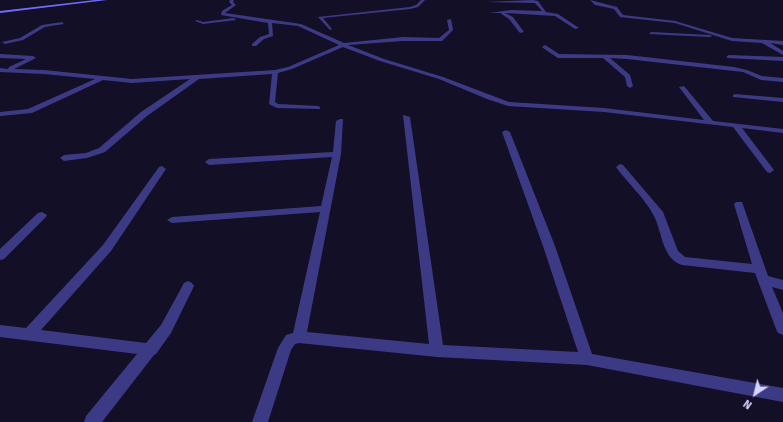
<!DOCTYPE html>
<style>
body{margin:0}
#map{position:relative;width:783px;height:422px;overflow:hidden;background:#130f26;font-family:Signika,sans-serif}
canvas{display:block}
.north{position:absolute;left:735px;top:374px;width:40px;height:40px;-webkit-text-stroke:3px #130f26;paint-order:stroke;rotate:215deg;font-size:11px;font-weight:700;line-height:16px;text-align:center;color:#d9d4ff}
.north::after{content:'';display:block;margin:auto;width:14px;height:18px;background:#d9d4ff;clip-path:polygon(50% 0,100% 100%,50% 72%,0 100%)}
</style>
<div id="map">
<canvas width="783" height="422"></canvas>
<div class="north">N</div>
</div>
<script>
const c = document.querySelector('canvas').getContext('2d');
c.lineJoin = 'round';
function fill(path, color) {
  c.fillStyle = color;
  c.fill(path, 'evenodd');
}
const street = new Path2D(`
 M230 0H234L233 2 236 5 225 13 301 24 344 43 403 37 439 38 449 30 447 20 451 19 453 30 442 41H403L348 45 384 59 443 77 509 102 604 108 704 120 679 87 684 86 713 121 783 129V133L742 128 774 170 770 173 767 172 733 127 604 112 508 106 487 99 439 79 380 61 343 47 292 69 278 73 275 102 278 104 318 106 320 107V109L277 108 269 104 272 74 199 79 147 116 105 152 87 158 64 161 60 158 64 155 86 153 99 148 141 112 190 79 132 83 103 80 32 113 0 116V112L28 109 95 79 44 74 0 72V68L8 69 9 67 26 59 0 58V54L33 56 36 58 14 69 44 70 132 79 275 70 288 67 339 45 298 26 272 23 273 36 264 39 256 46H252V44L260 37 269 34 268 23 221 15 222 11 232 5 229 2Z
 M421 0H425L418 7 410 9 323 18 332 29 330 30 318 17 410 7 416 5Z
 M533 0 538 1 546 12 558 14 579 28 575 29 555 16 505 13 513 17 524 32 520 33 509 19 500 13H489L511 10 542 11 535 3 485 2Z
 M590 0 617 7 623 15 675 21 732 38 783 41V45L770 43 783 51V55L762 43 732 41 675 23 620 17 614 9 595 5Z
 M234 18 236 20 203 24 195 21 197 20 203 22Z
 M62 22 64 24 45 27 23 40 5 44 2 42 20 38 42 25Z
 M651 32 710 35 712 36 710 37 649 34Z
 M545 45 559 54 627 55 734 67 747 70 762 76 783 78V82L761 80 743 72 734 71 627 59 610 58 630 75 633 86 630 88 627 86 625 77 603 58H558L543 48 542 47Z
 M729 55 783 57V61L727 58V56Z
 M735 94 783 98V102L733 97V95Z
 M403 115 410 117 443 345 578 352 543 246 502 132 506 130 510 132 555 246 592 354 783 388V402L587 365 437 357 299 343 295 344 291 350 268 422H252L278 348 286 335 293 333 320 212 172 223 167 220 172 217 321 206 332 157 209 165 205 162 209 159 333 152 336 121 340 119H343L341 154 307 332 429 344Z
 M620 164 623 165 663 212 678 251 685 257 752 264 734 204 736 202H742L768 276 783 280V290L772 287 783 313V335L778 333 776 329 755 273 682 265C662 259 662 231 654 216 647 201 626 181 616 167Z
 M162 166 166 169 111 251 41 330 146 343 161 325 184 283 188 281 192 283 194 286 171 333 156 354 154 355 102 422H84L86 416 137 354 0 337V325L26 328 103 245 159 167Z
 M42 212 47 215 46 217 4 259 0 260V249L38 213Z`);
const secondary = new Path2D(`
 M95 0H107L0 13V11Z`);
fill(street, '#3d3a85');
fill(secondary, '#6f6bff');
</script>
